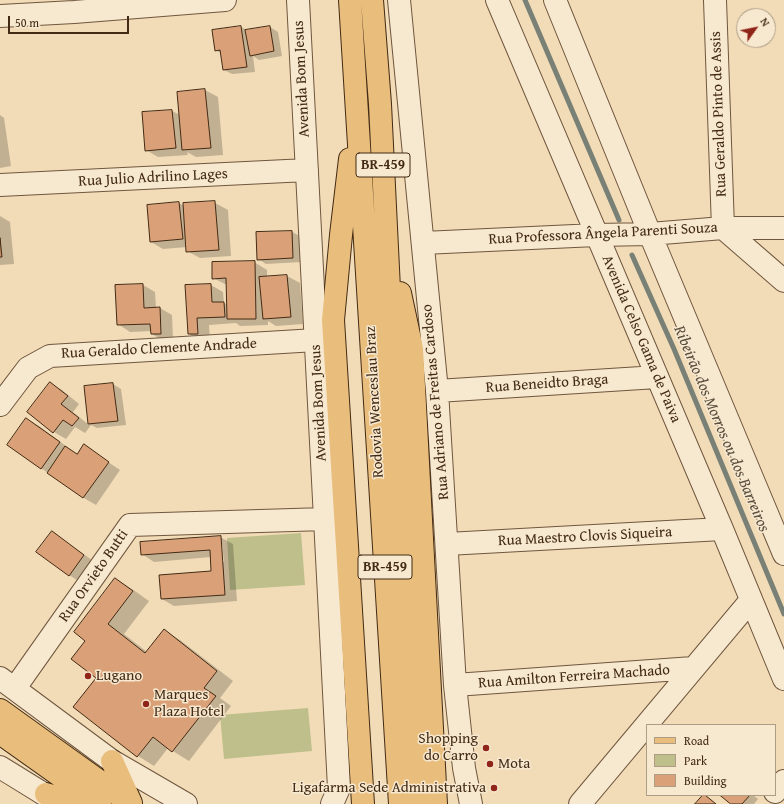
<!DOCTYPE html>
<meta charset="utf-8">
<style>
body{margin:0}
#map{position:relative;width:784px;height:804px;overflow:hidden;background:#f2dcb7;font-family:"Gentium Book Plus",serif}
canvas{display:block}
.legend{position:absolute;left:646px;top:724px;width:130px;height:72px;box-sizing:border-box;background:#f7e8d0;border:1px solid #af9c85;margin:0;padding:5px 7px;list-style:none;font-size:12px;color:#432a14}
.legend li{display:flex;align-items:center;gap:8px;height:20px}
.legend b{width:20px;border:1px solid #af9c85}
.north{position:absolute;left:736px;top:8px;width:40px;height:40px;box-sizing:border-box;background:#f7e8d0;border:1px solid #af9c85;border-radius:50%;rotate:57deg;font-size:11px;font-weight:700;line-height:16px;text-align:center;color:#432a14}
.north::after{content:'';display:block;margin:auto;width:14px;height:18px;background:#8f2418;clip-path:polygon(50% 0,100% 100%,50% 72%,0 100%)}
.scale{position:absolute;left:8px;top:16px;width:121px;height:18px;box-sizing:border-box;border:2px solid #432a14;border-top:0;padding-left:5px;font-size:12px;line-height:14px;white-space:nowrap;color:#432a14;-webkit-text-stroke:3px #f7e8d0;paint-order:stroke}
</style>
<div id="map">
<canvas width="784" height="804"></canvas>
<ul class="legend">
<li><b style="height:5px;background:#e9be7c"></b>Road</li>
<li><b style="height:11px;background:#bfbf8b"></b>Park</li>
<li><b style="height:11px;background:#daa178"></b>Building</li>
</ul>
<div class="north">N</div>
<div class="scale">50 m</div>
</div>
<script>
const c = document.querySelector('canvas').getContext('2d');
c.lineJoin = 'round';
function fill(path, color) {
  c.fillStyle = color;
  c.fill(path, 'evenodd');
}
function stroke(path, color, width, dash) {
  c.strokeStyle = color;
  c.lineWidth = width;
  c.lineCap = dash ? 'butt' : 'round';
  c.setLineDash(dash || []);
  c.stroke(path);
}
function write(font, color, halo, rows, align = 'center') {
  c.font = font + ' "Gentium Book Plus",serif';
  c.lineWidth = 3;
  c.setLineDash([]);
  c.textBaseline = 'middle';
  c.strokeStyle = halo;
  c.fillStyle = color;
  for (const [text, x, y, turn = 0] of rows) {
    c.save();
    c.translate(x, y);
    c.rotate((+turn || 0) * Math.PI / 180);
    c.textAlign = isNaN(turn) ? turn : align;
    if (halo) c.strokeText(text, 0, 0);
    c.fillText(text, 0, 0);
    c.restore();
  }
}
const green = new Path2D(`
 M301 533 305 585 230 590 227 538Z
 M308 708 312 751 224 759 220 715Z`);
const shadow = new Path2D(`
 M241 27 248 31 270 27 278 32 282 56 259 60 253 56 255 72 232 74 224 70 222 54 216 50 213 31Z
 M205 90 218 97 223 155 196 157 187 152 188 155 158 157 146 150 143 113 172 111 180 115 178 93Z
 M0 115 4 118 11 166 0 168Z
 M179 203 184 206V204L215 203 228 210 231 256 200 258 187 251V247L163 249 151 242Z
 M0 216 10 222 14 264 0 265Z
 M292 232 300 236 301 262 266 264 258 259Z
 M254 262 267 270V278L287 276 300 283 303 324 276 326 268 321V325L240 326 236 323 209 325 210 340 201 341 189 334 211 285 223 292 224 303 227 305V285L213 278Z
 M143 285 155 292 156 308H160L172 315 173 340 164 341 152 334V331L130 332 118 324Z
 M50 383 62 390 79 404 73 412 89 425 85 387 113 384 121 389 126 425 97 428 91 425 85 433 75 427 66 439 54 432Z
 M26 419 39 426 78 455 84 446 120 470 96 505 84 498 8 445Z
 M52 532 92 560 77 580 69 575Z
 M220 537 233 544 237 601 174 606 162 599 213 572 211 557 154 562 142 554ZM220 543H222L224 562H222Z
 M116 579 132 589 149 601 124 634 147 652 164 630 180 640 233 681 220 698 231 706 189 761 168 748 154 766 138 756 75 707 97 677 86 641Z
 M721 795H753L758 799 754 804H732Z`);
const stream = new Path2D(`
 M525 0 619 220
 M632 255 674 349 784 614`);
const building = new Path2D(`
 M241 26 247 67 223 70 220 50 215 51 212 30Z
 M270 26 274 51 250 56 245 30Z
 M205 89 211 148 182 150 177 92Z
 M172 110 176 148 145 151 142 112Z
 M215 201 219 250 186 252 183 203Z
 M179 202 183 239 150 242 147 205Z
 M292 231 293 258 257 260 256 232Z
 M0 238 2 257H0Z
 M255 261 256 319H227L226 278 212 279V262Z
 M287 275 291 317 263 319 259 277Z
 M143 284 144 308 160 307 161 334H151L150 324 117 325 115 285Z
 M211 284 212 302H224L225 317 197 318 198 334H188L185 285Z
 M50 382 68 396 61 404 79 418 72 426 63 420 53 433 27 412Z
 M113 383 118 421 88 424 84 386Z
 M26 418 60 442 41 469 7 445Z
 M84 444 109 462 83 498 47 473 65 446 77 454Z
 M52 531 84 555 69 576 36 552Z
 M221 536 225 595 161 599 159 575 211 571 210 550 141 555 140 542Z
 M115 578 133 591 108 624 145 653 164 629 217 671 204 688 216 696 172 752 153 737 137 757 73 707 96 678 71 659 85 641 74 632Z
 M703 795H705L716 804H695Z
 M720 795H750L742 804H731Z`);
const minor = new Path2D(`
 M298 0 339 788 332 804
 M399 0 437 391 455 685 464 768 471 804
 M497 0 722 529 784 679
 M555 0 650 234 784 554
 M715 0 723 228 784 281
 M0 16 74 12 225 0
 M0 185 307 170
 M423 243 596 235 650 234 723 228H784
 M437 391 657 377
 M0 405 28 368 50 356 316 340
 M447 544 722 529
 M0 678 112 761 186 804
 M455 685 693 668
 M15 688 130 525 325 519
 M0 767 60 804
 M775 792 784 781
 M580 804 751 600`);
const major = new Path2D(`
 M350 0 400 804
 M372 0 380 104 391 330 419 804
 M350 159 341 235 333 320 363 804
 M400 293 412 349 436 804
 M0 710 131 804
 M0 733 100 804
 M112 761 131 803
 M46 794 83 804`);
const markers = [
 [88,676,4,"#8f2418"],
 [146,704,4,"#8f2418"],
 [486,748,4,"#8f2418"],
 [490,764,4,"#8f2418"],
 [494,788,4,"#8f2418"]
];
const shields = [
 [383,165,54],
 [385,567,54]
];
const shieldNames = [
 ["BR-459",383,165],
 ["BR-459",385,567]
];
const streetNames = [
 ["Avenida Bom Jesus",302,79,-93],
 ["Rua Geraldo Pinto de Assis",719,114,-92],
 ["Rua Julio Adrilino Lages",153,178,-3],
 ["Rua Professora Ângela Parenti Souza",603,234,-3],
 ["Avenida Celso Gama de Paiva",641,339,67],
 ["Rua Geraldo Clemente Andrade",159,349,-3],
 ["Rua Beneidto Braga",547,384,-4],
 ["Rodovia Wenceslau Braz",375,402,-93],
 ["Rua Adriano de Freitas Cardoso",436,402,-95],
 ["Avenida Bom Jesus",319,403,-93],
 ["Rua Maestro Clovis Siqueira",585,537,-3],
 ["Rua Orvieto Butti",94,576,-55],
 ["Rua Amilton Ferreira Machado",574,677,-4]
];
const poiNames = [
 ["Lugano",96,676],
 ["Marques",154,695],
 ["Plaza Hotel",154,712],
 ["Shopping",478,739,"right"],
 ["do Carro",478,756,"right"],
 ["Mota",498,764],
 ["Ligafarma Sede Administrativa",486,788,"right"]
];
const waterNames = [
 ["Ribeirão dos Morros ou dos Barreiros",721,429,67]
];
fill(green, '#bfbf8b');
fill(shadow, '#0003');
stroke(stream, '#798076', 5);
fill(building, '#daa178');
stroke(building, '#432a14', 1);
stroke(minor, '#6f563d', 24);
stroke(major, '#432a14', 24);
stroke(minor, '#f7e8d0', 22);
stroke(major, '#e9be7c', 22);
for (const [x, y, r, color] of markers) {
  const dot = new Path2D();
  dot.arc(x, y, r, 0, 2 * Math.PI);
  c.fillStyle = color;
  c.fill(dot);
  stroke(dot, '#f7e8d0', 1.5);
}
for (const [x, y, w] of shields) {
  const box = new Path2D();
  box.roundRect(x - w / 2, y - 12, w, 24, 3);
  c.fillStyle = '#f7e8d0';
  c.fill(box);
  stroke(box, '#432a14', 1);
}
write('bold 14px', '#432a14', null, shieldNames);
write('15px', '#432a14', '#f7e8d0', streetNames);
write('15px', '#432a14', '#f7e8d0', poiNames, 'left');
write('italic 16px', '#5a4e3d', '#f7e8d0', waterNames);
</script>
